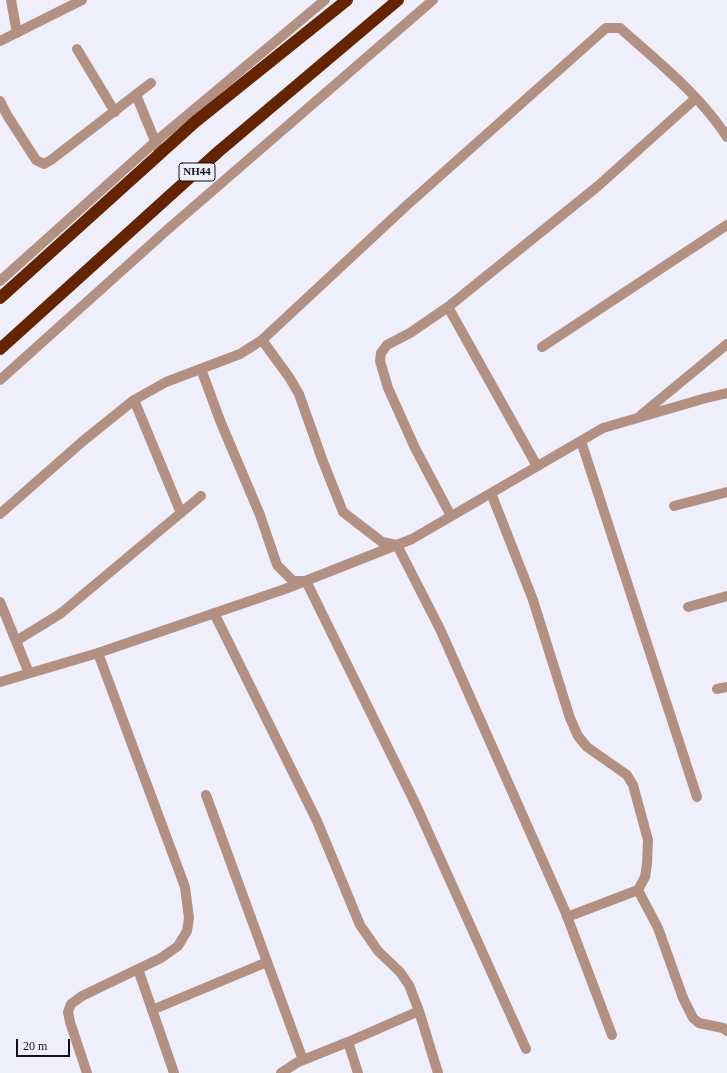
<!DOCTYPE html>
<style>
body{margin:0}
#map{position:relative;width:727px;height:1073px;overflow:hidden;background:#efeefb;font-family:"Times New Roman",serif}
canvas{display:block}
.scale{position:absolute;left:16px;top:1039px;width:54px;height:18px;box-sizing:border-box;border:2px solid #100f19;border-top:0;padding-left:5px;font-size:12px;line-height:14px;white-space:nowrap;color:#100f19;-webkit-text-stroke:3px #efeefb;paint-order:stroke}
</style>
<div id="map">
<canvas width="727" height="1073"></canvas>
<div class="scale">20 m</div>
</div>
<script>
const c = document.querySelector('canvas').getContext('2d');
c.lineJoin = 'round';
function stroke(path, color, width, dash) {
  c.strokeStyle = color;
  c.lineWidth = width;
  c.lineCap = dash ? 'butt' : 'round';
  c.setLineDash(dash || []);
  c.stroke(path);
}
function write(font, color, halo, rows, align = 'center') {
  c.font = font + ' "Times New Roman",serif';
  c.lineWidth = 4;
  c.setLineDash([]);
  c.textBaseline = 'middle';
  c.strokeStyle = halo;
  c.fillStyle = color;
  for (const [text, x, y, turn = 0] of rows) {
    c.save();
    c.translate(x, y);
    c.rotate((+turn || 0) * Math.PI / 180);
    c.textAlign = isNaN(turn) ? turn : align;
    if (halo) c.strokeText(text, 0, 0);
    c.fillText(text, 0, 0);
    c.restore();
  }
}
const street = new Path2D(`
 M11 0 17 33
 M0 41 82 0
 M77 49 115 112
 M136 95 158 148
 M0 101 7 115 36 160 44 164 51 160 151 83
 M0 281 155 142 325 0
 M448 307 537 466
 M262 340 289 377 299 394 322 459 343 512 382 542 397 545 440 629 565 911 612 1035
 M542 347 727 225
 M201 369 221 423 260 515 277 565 293 581H306L416 805 526 1049
 M0 380 167 230 433 0
 M134 400 181 513
 M641 415 727 344
 M581 441 697 797
 M491 493 533 600 570 718 578 736 587 747 627 775 633 785 648 840 647 864 645 877 638 890 567 917
 M674 506 727 492
 M0 514 83 441 134 400 166 382 240 354 262 340 406 206 606 28H620C658 62 699 94 727 137
 M451 516 415 448 388 388 380 361 381 353 387 345 410 333 448 307 598 186 696 98
 M0 602 29 673
 M688 607 727 596
 M214 613 317 821 360 925 378 951 400 972 409 985 419 1011 438 1073
 M16 641 60 614 201 496
 M0 682 98 653 285 589 412 539 603 428 706 398 727 393
 M717 689 727 687
 M206 795 303 1060
 M638 890 658 928 683 998 693 1018 699 1023 723 1028 727 1031
 M138 969 174 1073
 M152 1010 267 962
 M348 1042 358 1073
 M87 1073 70 1022 68 1012 71 1004 82 996 161 958 178 946 187 931 189 918 185 887 98 653
 M281 1073 298 1062 348 1042 419 1011`);
const highway = new Path2D(`
 M0 298 195 122 347 0
 M0 349 218 152 398 0`);
const shields = [
 [197,172,36]
];
const shieldNames = [
 ["NH44",197,172]
];
stroke(street, '#b39182', 10);
stroke(highway, '#652400', 12);
for (const [x, y, w] of shields) {
  const box = new Path2D();
  box.roundRect(x - w / 2, y - 9, w, 18, 3);
  c.fillStyle = '#efeefb';
  c.fill(box);
  stroke(box, '#100f19', 1);
}
write('bold 11px', '#100f19', null, shieldNames);
</script>
